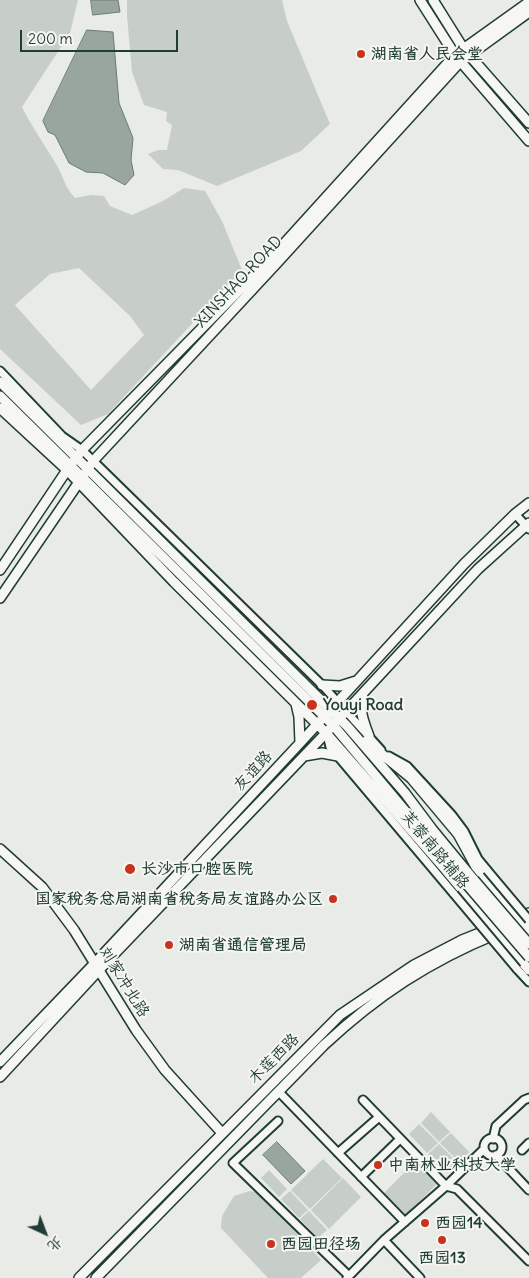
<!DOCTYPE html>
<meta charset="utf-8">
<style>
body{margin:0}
#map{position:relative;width:529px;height:1278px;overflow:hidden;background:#e9ebe7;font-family:Delius,"LXGW WenKai TC",sans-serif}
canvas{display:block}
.north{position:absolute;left:20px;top:1208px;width:50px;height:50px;-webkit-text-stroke:4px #f6f6f2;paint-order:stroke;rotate:137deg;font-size:14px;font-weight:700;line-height:20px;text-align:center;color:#1f3d34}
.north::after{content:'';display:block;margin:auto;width:18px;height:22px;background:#1f3d34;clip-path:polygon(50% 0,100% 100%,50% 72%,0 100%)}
.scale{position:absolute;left:20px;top:30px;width:158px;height:22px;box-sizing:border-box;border:2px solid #1f3d34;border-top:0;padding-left:6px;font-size:15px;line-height:18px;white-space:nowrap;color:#1f3d34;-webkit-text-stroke:4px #f6f6f2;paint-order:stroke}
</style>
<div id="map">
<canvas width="529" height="1278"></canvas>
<div class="north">北</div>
<div class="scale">200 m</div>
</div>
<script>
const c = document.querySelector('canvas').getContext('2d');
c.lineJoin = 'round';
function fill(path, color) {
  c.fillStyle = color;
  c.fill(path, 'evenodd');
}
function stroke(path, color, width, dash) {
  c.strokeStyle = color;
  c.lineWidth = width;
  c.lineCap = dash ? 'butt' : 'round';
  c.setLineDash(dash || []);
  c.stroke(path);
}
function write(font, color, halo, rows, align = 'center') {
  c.font = font + ' Delius,"LXGW WenKai TC",sans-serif';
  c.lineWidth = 4;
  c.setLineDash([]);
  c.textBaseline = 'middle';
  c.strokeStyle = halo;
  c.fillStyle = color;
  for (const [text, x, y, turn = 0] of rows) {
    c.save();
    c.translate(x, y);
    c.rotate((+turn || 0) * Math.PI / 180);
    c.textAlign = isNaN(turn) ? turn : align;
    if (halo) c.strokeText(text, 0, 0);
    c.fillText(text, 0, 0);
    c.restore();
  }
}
const green = new Path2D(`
 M0 0H78L70 33 22 107C32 127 45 145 56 164 64 177 64 186 75 198L91 195 104 196 110 206 132 215 163 201 184 188 205 191 222 221 242 270 108 414 81 425 0 349ZM79 268 130 316 144 335 91 390 15 305 50 274Z
 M127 0H282L287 21 330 124 301 151 217 186 178 170 163 169 148 154 158 150H167L172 125 166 121 167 112 144 105 132 72 127 16Z
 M431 1112 450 1132 439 1142 421 1123Z
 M419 1124 438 1143 427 1153 409 1134Z
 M451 1133 469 1152 459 1162 440 1143Z
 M439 1144 458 1163 447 1173 428 1154Z
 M323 1159 342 1178 310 1209 291 1190Z
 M415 1162 437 1184 406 1215 384 1193Z
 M269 1170 287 1189 279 1197 261 1178Z
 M343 1178 361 1197 329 1229 311 1210Z
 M250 1191 261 1193 321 1260 301 1278H268L221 1228 222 1216 234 1196Z
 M290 1191 308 1210 299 1218 281 1199Z
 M309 1211 327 1230 318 1238 300 1219Z`);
const water = new Path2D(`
 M91 0H118L120 12 93 15Z
 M87 30 113 32 119 103 133 138 131 160 134 175 125 185 103 173 86 172 69 163 55 135 48 132 43 121Z
 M277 1142 305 1171 291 1184 263 1155Z`);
const minor = new Path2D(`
 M0 371 62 436 82 450 324 687 381 750
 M515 514 529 529
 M327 735 330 747 454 894
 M389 756 407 766 452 815 464 831 478 859 487 870
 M517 969 529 982
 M279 1092 405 1222
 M363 1100 446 1186 457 1189 529 1261
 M278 1121 233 1163 349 1276
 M484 1147a9 9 0 1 1 18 0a9 9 0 1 1-18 0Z
 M493 1139 496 1126 524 1100 529 1098
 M522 1150 529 1143
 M338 1153 379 1117
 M496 1155 529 1190
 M361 1177 400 1139
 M384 1240 420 1278
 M347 1278 384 1240 446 1186 484 1149`);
const major = new Path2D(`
 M420 0 455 55 529 141
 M433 0 463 48 529 123
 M0 382 347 726 405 793 432 829 474 880
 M0 396 333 725 464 881
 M0 408 67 470 174 582 326 733 445 869 529 970
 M0 570 67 470 82 450 271 258 455 55 529 2
 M0 598 94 460 277 263 460 62 529 12
 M322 685 340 686 356 681
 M363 693C359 711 363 720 369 736
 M296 704 299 717 300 743
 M366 741 411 778 458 834 476 867 529 931
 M304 756 322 753 338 756
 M0 849 42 887 74 930 136 1030 165 1070 222 1133
 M504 923 529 913
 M509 929 529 921
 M0 1062 95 963 300 743 464 564 515 514 529 503
 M0 1077 99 970 326 733 478 569 529 523
 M79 1278 340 1015 414 965 462 940 492 928
 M96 1278 324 1045C378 995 428 962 496 934`);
const minorBridge = new Path2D(`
 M487 870 529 920
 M454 894 517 969`);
const majorBridge = new Path2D(`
 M474 880 529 944
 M464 881 529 957`);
const markers = [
 [361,54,5,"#c8321e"],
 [312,705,6,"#c8321e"],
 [130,869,6,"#c8321e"],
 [333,899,5,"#c8321e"],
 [169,945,5,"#c8321e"],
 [378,1165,5,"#c8321e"],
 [425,1223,5,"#c8321e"],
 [442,1240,5,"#c8321e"],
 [271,1244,5,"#c8321e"]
];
const poiNames = [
 ["湖南省人民会堂",371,54],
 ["Youyi Road",323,705],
 ["长沙市口腔医院",141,869],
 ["国家税务总局湖南省税务局友谊路办公区",323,899,"right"],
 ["湖南省通信管理局",179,945],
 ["中南林业科技大学",388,1165],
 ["西园14",435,1223],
 ["西园田径场",281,1244],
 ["西园13",442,1258,"center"]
];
const streetNames = [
 ["XINSHAO ROAD",239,282,-47],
 ["友谊路",253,771,-47],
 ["芙蓉南路辅路",435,850,50],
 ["刘家冲北路",124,982,58],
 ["木莲西路",274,1059,-45]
];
fill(green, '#c7cec9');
fill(water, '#99a6a0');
stroke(water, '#687c75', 1);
stroke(minor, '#1f3d34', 11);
stroke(major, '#1f3d34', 12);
stroke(minor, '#f6f6f2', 7);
stroke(major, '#f6f6f2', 9);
stroke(minorBridge, '#1f3d34', 11, []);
stroke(majorBridge, '#1f3d34', 12, []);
stroke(minorBridge, '#f6f6f2', 7);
stroke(majorBridge, '#f6f6f2', 9);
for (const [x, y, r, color] of markers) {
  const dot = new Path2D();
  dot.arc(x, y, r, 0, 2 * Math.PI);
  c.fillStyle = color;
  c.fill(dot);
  stroke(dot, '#f6f6f2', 2);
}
write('bold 16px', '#1f3d34', '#f6f6f2', poiNames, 'left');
write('16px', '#1f3d34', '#f6f6f2', streetNames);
</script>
